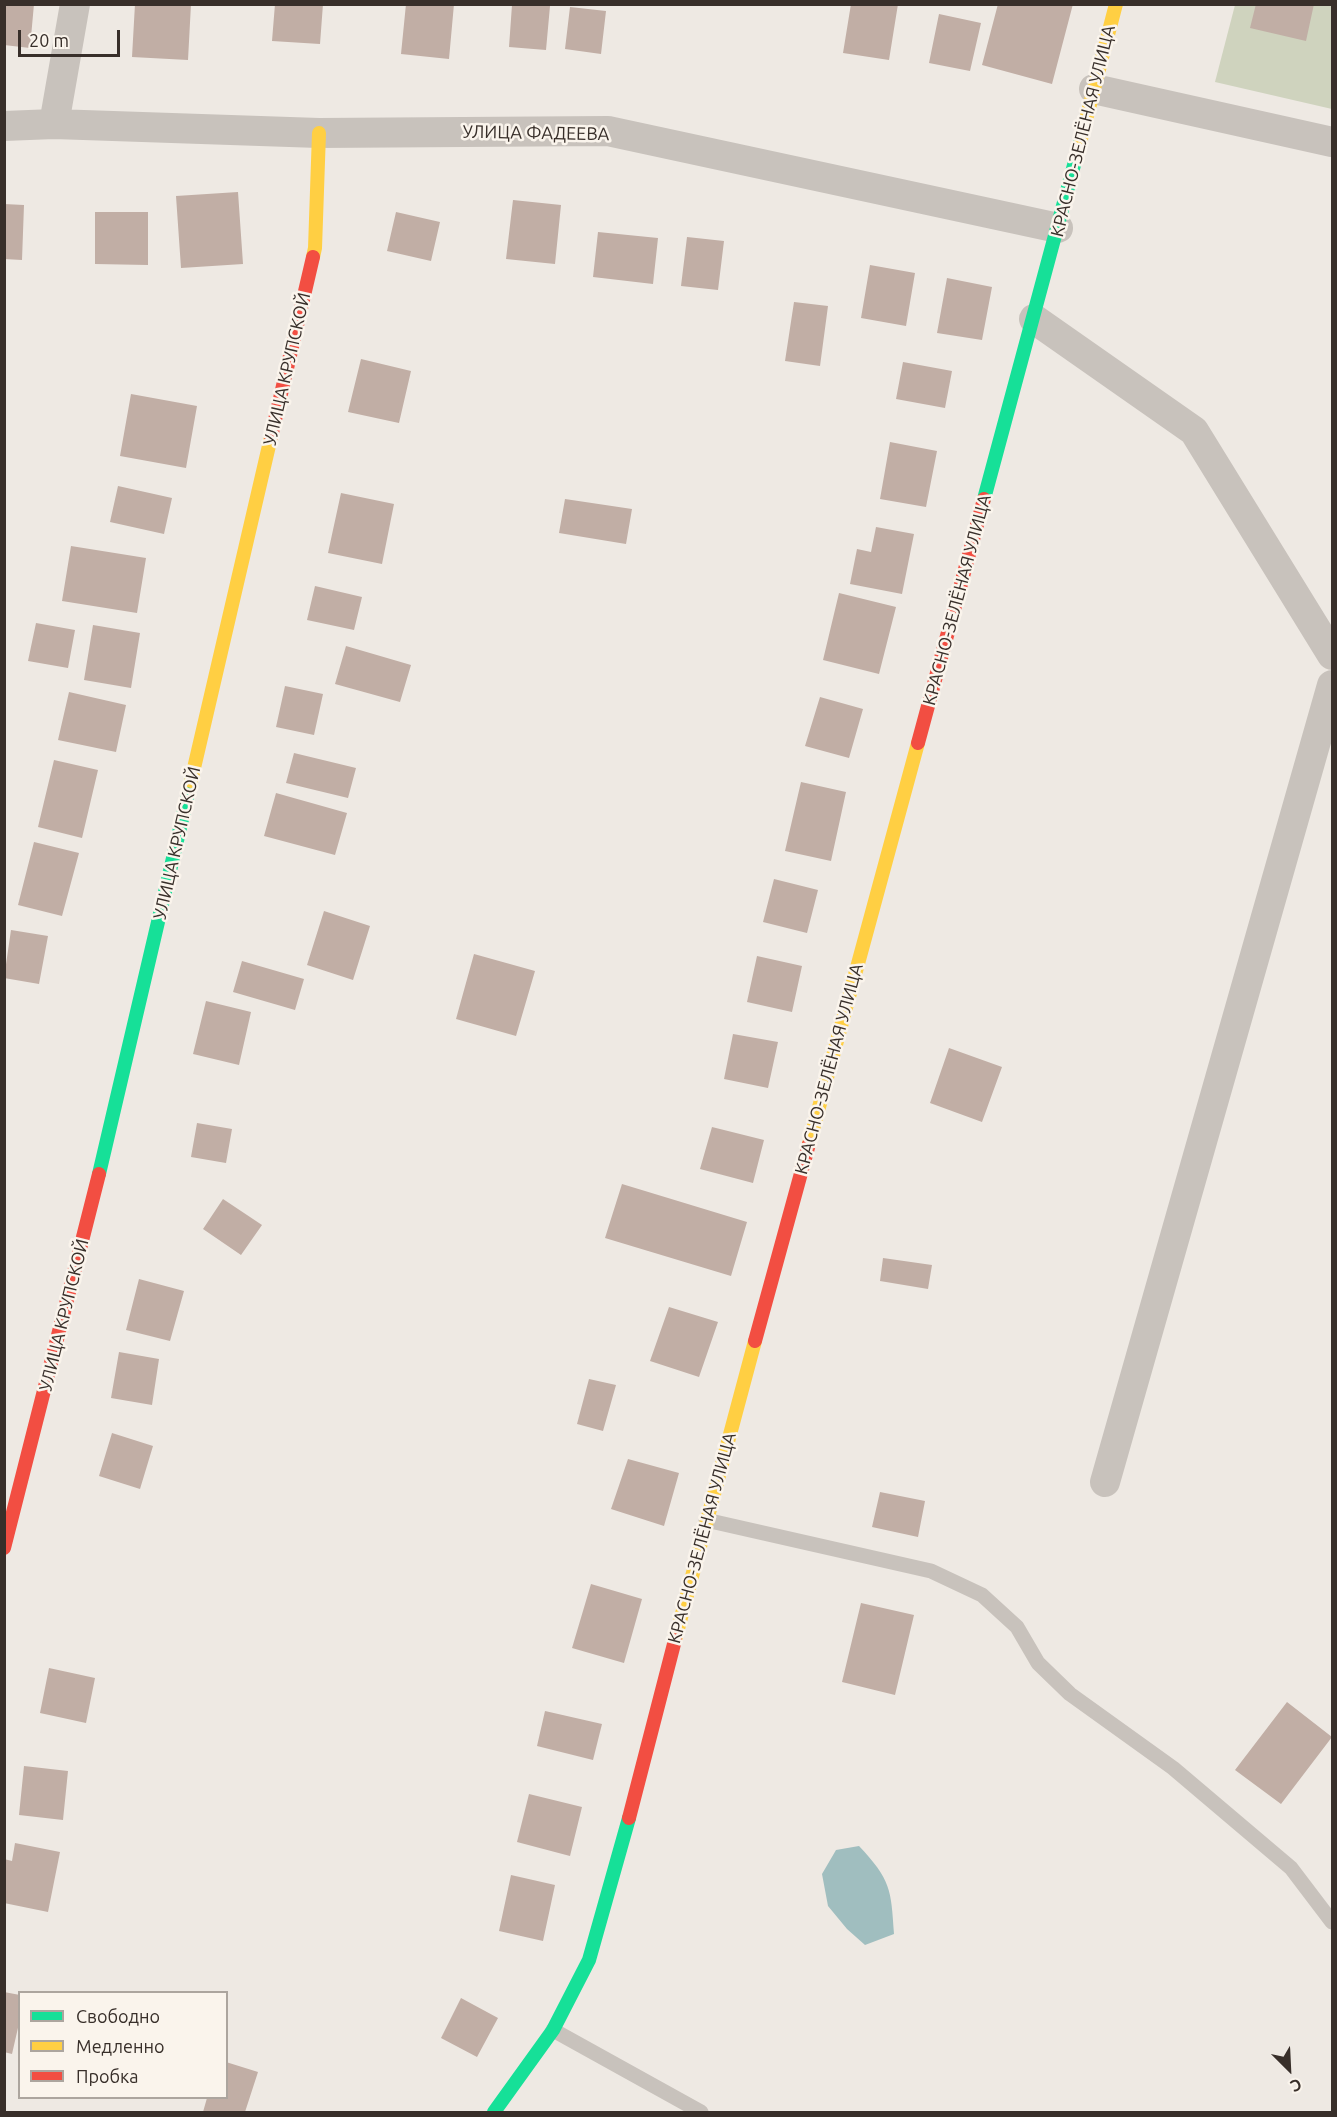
<!DOCTYPE html>
<meta charset="utf-8">
<style>
body{margin:0}
#map{position:relative;width:1337px;height:2117px;overflow:hidden;background:#eee9e3;font-family:Ubuntu,sans-serif}
canvas{display:block}
.frame{position:absolute;inset:0;border:6px solid #382f2a;pointer-events:none}
.legend{position:absolute;left:18px;top:1991px;width:210px;height:108px;box-sizing:border-box;background:#faf4ec;border:2px solid #aca59e;margin:0;padding:8px 10px;list-style:none;font-size:18px;color:#382f2a}
.legend li{display:flex;align-items:center;gap:12px;height:30px}
.legend b{width:30px;border:2px solid #aca59e}
.north{position:absolute;left:1259px;top:2039px;width:60px;height:60px;-webkit-text-stroke:4px #faf4ec;paint-order:stroke;rotate:156deg;font-size:16px;font-weight:700;line-height:24px;text-align:center;color:#382f2a}
.north::after{content:'';display:block;margin:auto;width:21px;height:27px;background:#382f2a;clip-path:polygon(50% 0,100% 100%,50% 72%,0 100%)}
.scale{position:absolute;left:18px;top:30px;width:102px;height:27px;box-sizing:border-box;border:3px solid #382f2a;border-top:0;padding-left:8px;font-size:18px;line-height:21px;white-space:nowrap;color:#382f2a;-webkit-text-stroke:4px #faf4ec;paint-order:stroke}
</style>
<div id="map">
<canvas width="1337" height="2117"></canvas>
<div class="frame"></div>
<ul class="legend">
<li><b style="height:8px;background:#16e098"></b>Свободно</li>
<li><b style="height:8px;background:#ffcf43"></b>Медленно</li>
<li><b style="height:8px;background:#f24e42"></b>Пробка</li>
</ul>
<div class="north">С</div>
<div class="scale">20 m</div>
</div>
<script>
const c = document.querySelector('canvas').getContext('2d');
c.lineJoin = 'round';
function fill(path, color) {
  c.fillStyle = color;
  c.fill(path, 'evenodd');
}
function stroke(path, color, width, dash) {
  c.strokeStyle = color;
  c.lineWidth = width;
  c.lineCap = dash ? 'butt' : 'round';
  c.setLineDash(dash || []);
  c.stroke(path);
}
function write(font, color, halo, rows, align = 'center') {
  c.font = font + ' Ubuntu,sans-serif';
  c.lineWidth = 5;
  c.setLineDash([]);
  c.textBaseline = 'middle';
  c.strokeStyle = halo;
  c.fillStyle = color;
  for (const [text, x, y, turn = 0] of rows) {
    c.save();
    c.translate(x, y);
    c.rotate((+turn || 0) * Math.PI / 180);
    c.textAlign = isNaN(turn) ? turn : align;
    if (halo) c.strokeText(text, 0, 0);
    c.fillText(text, 0, 0);
    c.restore();
  }
}
const green = new Path2D(`
 M1235 5H1332V109L1215 82Z`);
const water = new Path2D(`
 M859 1846C891 1880 891 1889 894 1934L865 1945 847 1929 828 1906 822 1874 836 1850Z`);
const building = new Path2D(`
 M4 4H34L30 48 4 45Z
 M135 4H191L188 60 132 57Z
 M275 4H323L320 44 272 41Z
 M406 4H454L449 59 401 54Z
 M851 4H898L889 60 843 53Z
 M998 4H1073L1052 84 982 65Z
 M1256 4H1314L1306 41 1250 28Z
 M512 5 550 6 546 50 509 47Z
 M570 7 606 11 601 54 565 49Z
 M939 14 981 23 970 71 929 63Z
 M238 192 243 264 181 268 176 196Z
 M513 200 561 205 555 264 506 259Z
 M4 204 24 205 22 260 4 259Z
 M95 212H148V265L95 264Z
 M396 212 440 222 431 261 387 251Z
 M598 232 658 238 653 284 593 277Z
 M687 237 724 241 718 290 681 286Z
 M870 265 915 273 906 326 861 318Z
 M947 278 992 287 982 340 937 333Z
 M794 302 828 306 820 366 785 361Z
 M361 359 411 371 399 423 348 412Z
 M903 362 952 371 945 408 896 399Z
 M131 394 197 406 186 468 120 456Z
 M890 442 937 451 926 507 880 499Z
 M118 486 172 498 164 534 110 522Z
 M341 493 394 504 382 564 328 553Z
 M565 499 632 509 626 544 559 533Z
 M876 527 914 534 902 594 850 584 857 549 871 552Z
 M71 546 146 558 137 613 62 601Z
 M315 586 362 597 354 630 307 620Z
 M839 593 896 607 879 674 823 660Z
 M36 623 75 630 68 668 28 661Z
 M93 625 140 633 131 688 84 680Z
 M346 646 411 665 400 702 335 684Z
 M285 686 323 694 314 735 276 727Z
 M69 692 126 705 116 752 58 740Z
 M820 697 863 709 849 758 805 746Z
 M294 753 356 768 348 798 286 783Z
 M54 760 98 770 82 838 38 827Z
 M801 782 846 792 831 861 785 851Z
 M276 793 347 813 335 855 264 836Z
 M34 842 79 853 62 916 18 905Z
 M774 879 818 890 807 933 763 922Z
 M324 911 370 926 353 980 307 965Z
 M11 930 48 936 39 984 4 978Z
 M474 954 535 971 516 1036 456 1019Z
 M757 956 802 966 792 1012 747 1002Z
 M242 961 304 979 295 1010 233 992Z
 M206 1001 251 1012 239 1065 193 1054Z
 M733 1034 778 1042 768 1088 724 1079Z
 M949 1048 1002 1067 982 1122 930 1103Z
 M197 1123 232 1129 226 1163 191 1157Z
 M712 1127 764 1140 753 1183 700 1169Z
 M622 1184 747 1222 731 1276 605 1238Z
 M223 1199 262 1225 241 1255 203 1229Z
 M883 1258 932 1265 928 1289 880 1281Z
 M139 1279 184 1291 170 1341 126 1330Z
 M669 1307 718 1322 699 1377 650 1361Z
 M119 1352 159 1359 152 1405 111 1398Z
 M589 1379 616 1385 603 1431 577 1424Z
 M112 1433 153 1446 140 1489 99 1476Z
 M628 1459 679 1473 664 1526 611 1509Z
 M880 1492 925 1501 918 1537 872 1527Z
 M591 1584 642 1599 624 1663 572 1648Z
 M861 1603 914 1615 895 1695 842 1682Z
 M49 1668 95 1678 86 1723 40 1713Z
 M1287 1702 1332 1737 1281 1804 1235 1770Z
 M545 1711 602 1724 593 1760 537 1746Z
 M24 1766 68 1771 63 1820 19 1815Z
 M529 1794 582 1807 570 1856 517 1842Z
 M15 1843 60 1852 48 1912 4 1903V1859L12 1861Z
 M511 1875 555 1885 543 1941 499 1931Z
 M4 1992 20 1995V2019L12 2054 4 2052Z
 M461 1998 498 2018 477 2057 441 2038Z
 M226 2062 258 2072 245 2112H203L207 2098H226Z`);
const lane = new Path2D(`
 M706 1520 931 1571 982 1595 1017 1627 1038 1663 1070 1694 1173 1768 1291 1868 1332 1922
 M553 2030 701 2112`);
const street = new Path2D(`
 M1094 89 1332 142
 M54 124 75 4
 M4 126 54 124 319 133 608 131 1058 228
 M1034 319 1194 431 1332 655
 M1105 1482 1332 685`);
const fast = new Path2D(`
 M984 499 1081 139
 M99 1174 191 781
 M494 2112 553 2030 589 1960 629 1818`);
const slow = new Path2D(`
 M1081 139 1116 4
 M313 257 315 248 319 133
 M191 781 271 437
 M809 1144 918 743
 M675 1640 755 1341`);
const jam = new Path2D(`
 M271 437 313 257
 M918 743 984 499
 M755 1341 809 1144
 M4 1548 99 1174
 M629 1818 675 1640`);
const streetNames = [
 ["КРАСНО-ЗЕЛЁНАЯ УЛИЦА",1083,131,-76],
 ["УЛИЦА ФАДЕЕВА",536,133,1],
 ["УЛИЦА КРУПСКОЙ",287,369,-77],
 ["КРАСНО-ЗЕЛЁНАЯ УЛИЦА",957,600,-75],
 ["УЛИЦА КРУПСКОЙ",177,843,-77],
 ["КРАСНО-ЗЕЛЁНАЯ УЛИЦА",829,1069,-75],
 ["УЛИЦА КРУПСКОЙ",64,1315,-76],
 ["КРАСНО-ЗЕЛЁНАЯ УЛИЦА",702,1538,-75]
];
fill(green, '#cfd3be');
fill(water, '#a0bebf');
fill(building, '#c1aea5');
stroke(lane, '#c8c2bc', 15);
stroke(street, '#c8c2bc', 30);
stroke(fast, '#16e098', 14);
stroke(slow, '#ffcf43', 14);
stroke(jam, '#f24e42', 14);
write('18px', '#382f2a', '#faf4ec', streetNames);
</script>
